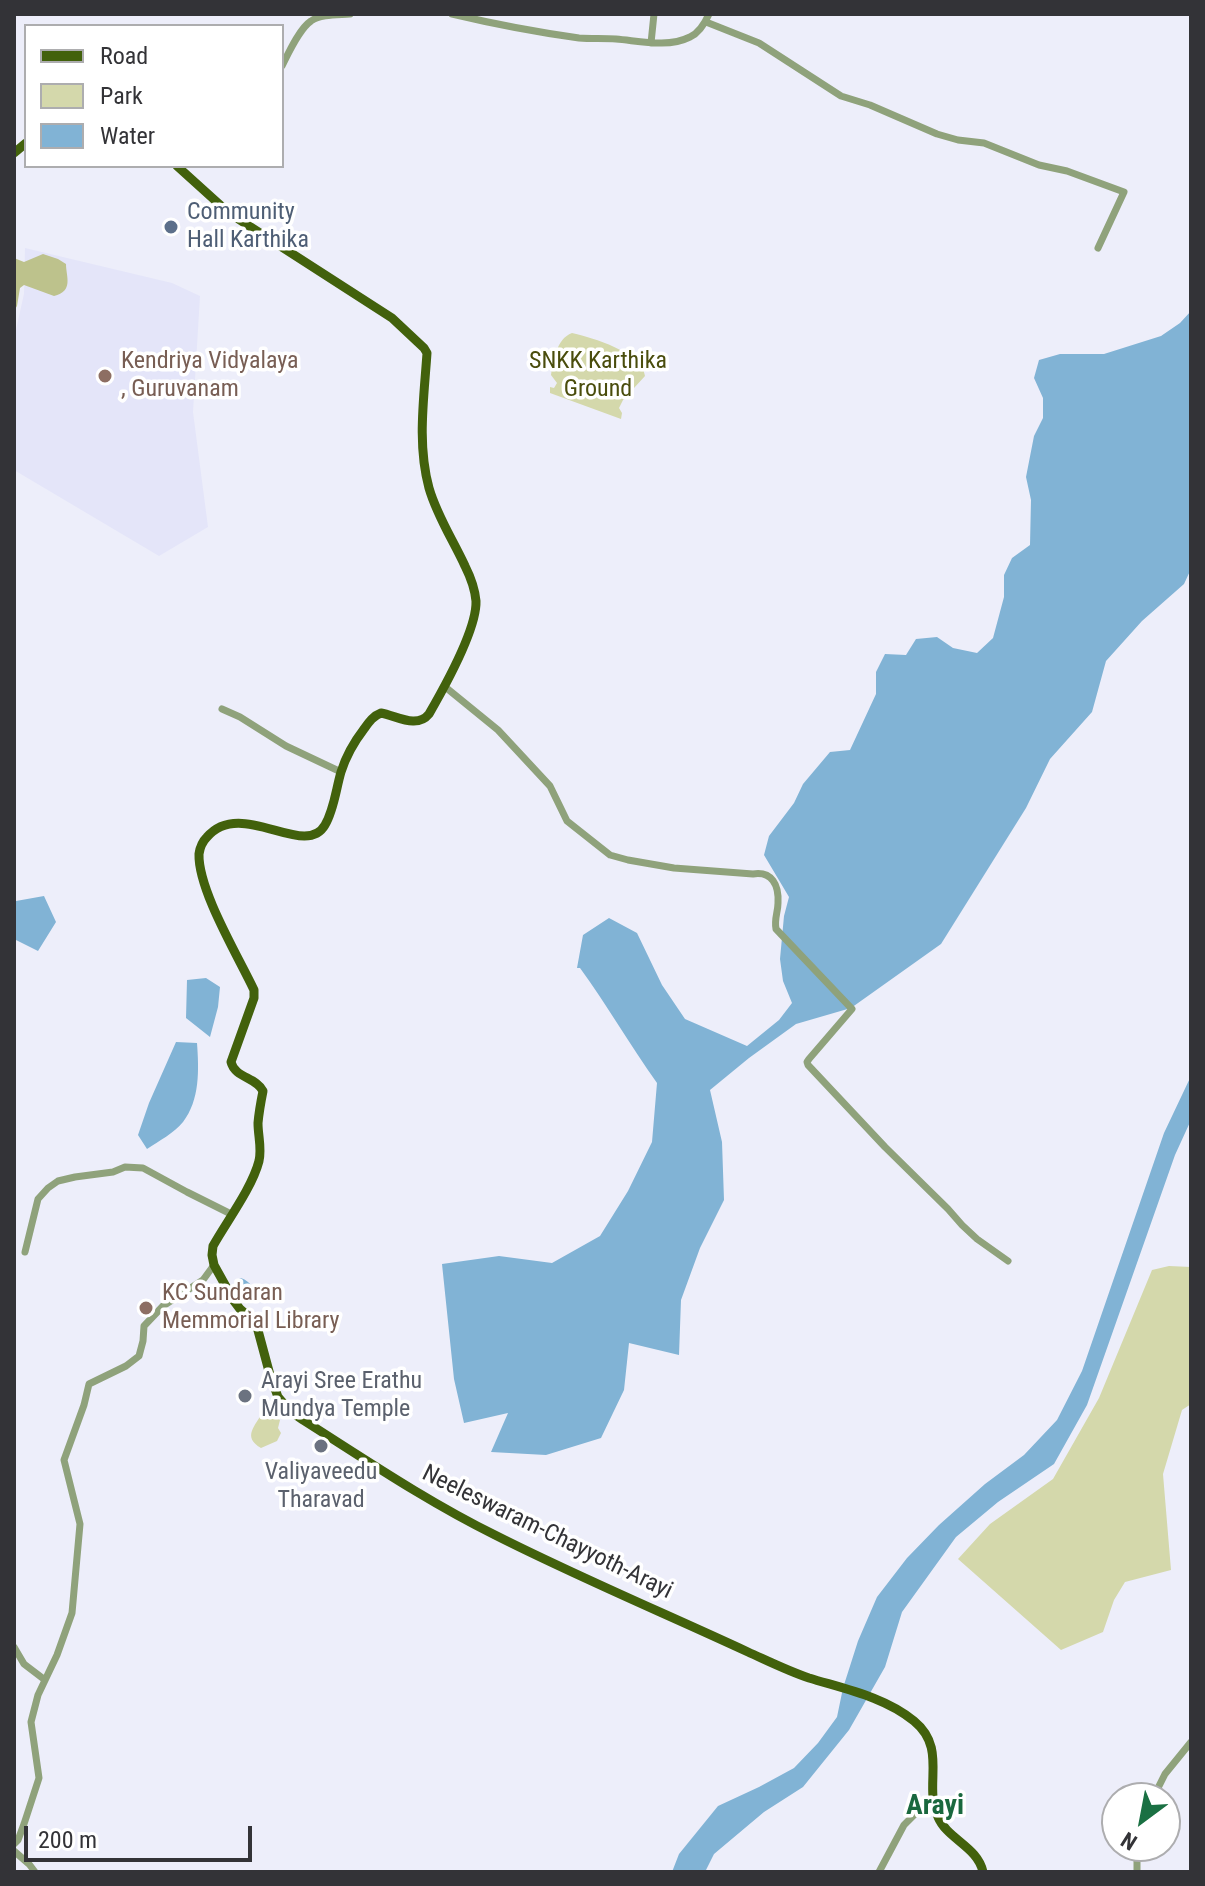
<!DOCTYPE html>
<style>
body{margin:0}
#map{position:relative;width:1205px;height:1886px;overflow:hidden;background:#edeefa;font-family:"Roboto Condensed",sans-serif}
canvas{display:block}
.frame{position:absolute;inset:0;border:16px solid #333337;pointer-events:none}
.legend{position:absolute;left:24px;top:24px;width:260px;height:144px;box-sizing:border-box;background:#fff;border:2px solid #adadaf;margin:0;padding:10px 14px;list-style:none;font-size:24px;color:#333337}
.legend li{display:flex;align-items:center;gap:16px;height:40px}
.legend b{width:40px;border:2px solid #adadaf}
.north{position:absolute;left:1101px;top:1782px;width:80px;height:80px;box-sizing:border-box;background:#fff;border:2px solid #adadaf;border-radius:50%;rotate:212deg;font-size:22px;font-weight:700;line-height:32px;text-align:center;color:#333337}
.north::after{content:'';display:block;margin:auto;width:28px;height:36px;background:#1a7043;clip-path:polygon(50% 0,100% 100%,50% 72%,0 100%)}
.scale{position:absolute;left:24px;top:1826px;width:228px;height:36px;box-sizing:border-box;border:4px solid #333337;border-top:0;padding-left:10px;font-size:24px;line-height:28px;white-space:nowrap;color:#333337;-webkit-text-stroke:6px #fff;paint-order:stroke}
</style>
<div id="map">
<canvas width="1205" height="1886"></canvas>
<div class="frame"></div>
<ul class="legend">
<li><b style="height:10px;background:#42610c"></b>Road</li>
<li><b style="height:22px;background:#d4d8ab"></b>Park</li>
<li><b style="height:22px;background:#81b3d5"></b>Water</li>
</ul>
<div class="north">N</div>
<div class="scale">200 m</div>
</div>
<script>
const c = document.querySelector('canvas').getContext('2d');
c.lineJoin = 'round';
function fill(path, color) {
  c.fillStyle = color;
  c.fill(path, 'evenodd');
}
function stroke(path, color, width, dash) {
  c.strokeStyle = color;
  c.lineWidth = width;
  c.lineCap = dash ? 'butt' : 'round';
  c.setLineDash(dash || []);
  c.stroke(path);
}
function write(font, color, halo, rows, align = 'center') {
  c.font = font + ' "Roboto Condensed",sans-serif';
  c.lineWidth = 7;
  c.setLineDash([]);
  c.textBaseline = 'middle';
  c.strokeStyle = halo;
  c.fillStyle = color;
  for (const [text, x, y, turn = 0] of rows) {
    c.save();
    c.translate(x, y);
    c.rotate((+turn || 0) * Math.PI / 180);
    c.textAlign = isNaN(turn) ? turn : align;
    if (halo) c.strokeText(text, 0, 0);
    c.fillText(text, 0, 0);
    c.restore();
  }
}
const built = new Path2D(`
 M25 248 172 283 200 296 193 412 208 527 159 556 14 470V339L24 294Z`);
const green = new Path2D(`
 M572 333C593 338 642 352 645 376L623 400 619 408 622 413 621 419 550 393V387L554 388 557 383 551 375C554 360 556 339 572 333Z
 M1169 1266 1191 1267V1404L1182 1410 1163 1474 1171 1570 1125 1582 1114 1600 1103 1632 1061 1650 958 1559 990 1524 1053 1479 1099 1398 1152 1270Z
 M267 1411 276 1414 275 1417 280 1420 278 1428 281 1433 277 1441 261 1448C242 1437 255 1426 263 1412Z`);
const forest = new Path2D(`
 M43 254 58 259 66 264C66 277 74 291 54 296L24 285 20 288 17 306 14 311V258L24 262Z`);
const water = new Path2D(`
 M1191 311V569L1184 584 1142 621 1106 661 1092 712 1050 759 1026 808 941 944 851 1008 796 1024 749 1058 710 1090 722 1142 724 1200 700 1248 681 1300 679 1355 629 1343 624 1390 601 1438 546 1455 491 1452 508 1413 464 1423 454 1379 442 1264 499 1256 552 1263 600 1236 628 1191 652 1142 657 1083C630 1045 607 1005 580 968H577L583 935 609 918 637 933 662 985 685 1019 747 1046 779 1020 792 1003 783 981 780 959 784 916 789 897 764 855 769 836 794 803 803 784 830 752 850 750 876 694V672L885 654 906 655 916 639 937 637 953 648 977 653 993 638 1004 597V575L1012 558 1030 545 1031 500 1026 477 1034 436 1043 418V398L1034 378 1039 360 1060 354H1104L1161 336 1180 323Z
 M44 896 56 922 38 951 14 939 16 901Z
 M206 978 220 987 218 1007 210 1037 186 1018 187 980Z
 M176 1042 197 1043C199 1070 200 1100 183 1122 174 1133 159 1141 147 1149L138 1135 149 1103Z
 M1191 1076V1120L1175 1155 1087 1405 1054 1464 998 1502 956 1537 902 1612 885 1667 849 1730 803 1787 764 1812 714 1854 705 1872H672L679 1854 718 1806 759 1787 794 1768 818 1743 837 1717 843 1688 858 1641 877 1597 907 1558 939 1525 985 1484 1024 1455 1057 1420 1082 1371 1164 1133Z
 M241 1278C251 1282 254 1288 258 1298L253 1302C244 1296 242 1289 237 1280Z`);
const minor = new Path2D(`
 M452 14C494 24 536 32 579 38 592 39 604 38 616 39 640 41 668 48 690 37 699 33 705 23 709 14
 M706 22 759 43 841 96 870 105 937 134 958 140 984 143 1039 165 1067 171 1124 192 1098 248
 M651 43 654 14
 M282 66C288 54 299 29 311 21 321 14 338 15 350 14
 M444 686 498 730 550 786 567 821 610 855 628 860 674 868 753 874C772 871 779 885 778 903 778 912 774 919 776 929L852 1009 809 1059 807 1062 808 1065 885 1147 948 1209 962 1225 977 1239 1008 1261
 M222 709 240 717 286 746 341 772
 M25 1252 38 1199 48 1188 58 1181 75 1177 113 1172 125 1167 143 1168 187 1192 231 1214
 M14 1647 24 1664 45 1680
 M1153 1798 1165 1774 1191 1742
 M14 1844 18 1840 24 1824 39 1778 31 1722 38 1695 57 1655 72 1613 80 1524 64 1460 84 1405 89 1384 126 1366 139 1356 143 1341 144 1326 163 1306 203 1280 214 1265
 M14 1851 29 1864 35 1872
 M879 1872 904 1825 916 1813 935 1811
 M1137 1872V1846`);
const major = new Path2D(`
 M14 153 26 143
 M177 166 229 213 392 318 424 348 427 353C424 398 417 444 429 488 437 516 453 540 465 566 470 576 475 590 476 601 477 630 444 688 429 714 417 729 397 716 381 713 373 716 369 722 364 729 354 742 346 756 341 772 336 789 334 810 325 825 305 860 241 797 207 837 202 842 200 847 199 854 198 890 238 956 254 990V998L231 1062C235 1078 256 1077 263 1091 261 1101 259 1112 258 1123 258 1136 262 1148 259 1161 252 1188 227 1221 213 1246L212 1255 214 1265 234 1301 240 1309 256 1323 270 1375 278 1397 290 1411 303 1420C366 1460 428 1502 495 1535 578 1577 664 1613 748 1652 768 1661 788 1671 809 1678 845 1689 885 1697 914 1721 948 1749 923 1784 938 1817 947 1839 978 1847 983 1872`);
const markers = [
 [171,227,8,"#5c6f8a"],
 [105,376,8,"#8d6e63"],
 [146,1308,8,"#8d6e63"],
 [245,1396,8,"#6b7280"],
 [321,1446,8,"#6b7280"]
];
const serviceNames = [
 ["Community",187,213],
 ["Hall Karthika",187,241]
];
const educationNames = [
 ["Kendriya Vidyalaya",121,362],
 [", Guruvanam",121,390],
 ["KC Sundaran",162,1294],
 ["Memmorial Library",162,1322]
];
const parkNames = [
 ["SNKK Karthika",598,362],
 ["Ground",598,390]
];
const worshipNames = [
 ["Arayi Sree Erathu",261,1382],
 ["Mundya Temple",261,1410],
 ["Valiyaveedu",321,1473,"center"],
 ["Tharavad",321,1501,"center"]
];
const streetNames = [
 ["Neeleswaram-Chayyoth-Arayi",547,1533,26]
];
const quarterNames = [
 ["Arayi",935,1807]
];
fill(built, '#e4e5f9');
fill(green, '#d4d8ab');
fill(forest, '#bdc28c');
fill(water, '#81b3d5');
stroke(minor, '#8fa27b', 7);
stroke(major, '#42610c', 9);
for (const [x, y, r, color] of markers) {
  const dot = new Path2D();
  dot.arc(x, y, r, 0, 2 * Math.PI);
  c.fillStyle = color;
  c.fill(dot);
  stroke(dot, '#fff', 3);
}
write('24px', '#4e5e75', '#fff', serviceNames, 'left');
write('24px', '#785e54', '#fff', educationNames, 'left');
write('24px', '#4a4d0d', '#fff', parkNames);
write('24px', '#5b616d', '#fff', worshipNames, 'left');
write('24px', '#333337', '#fff', streetNames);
write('bold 28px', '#1a683e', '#fff', quarterNames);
</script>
